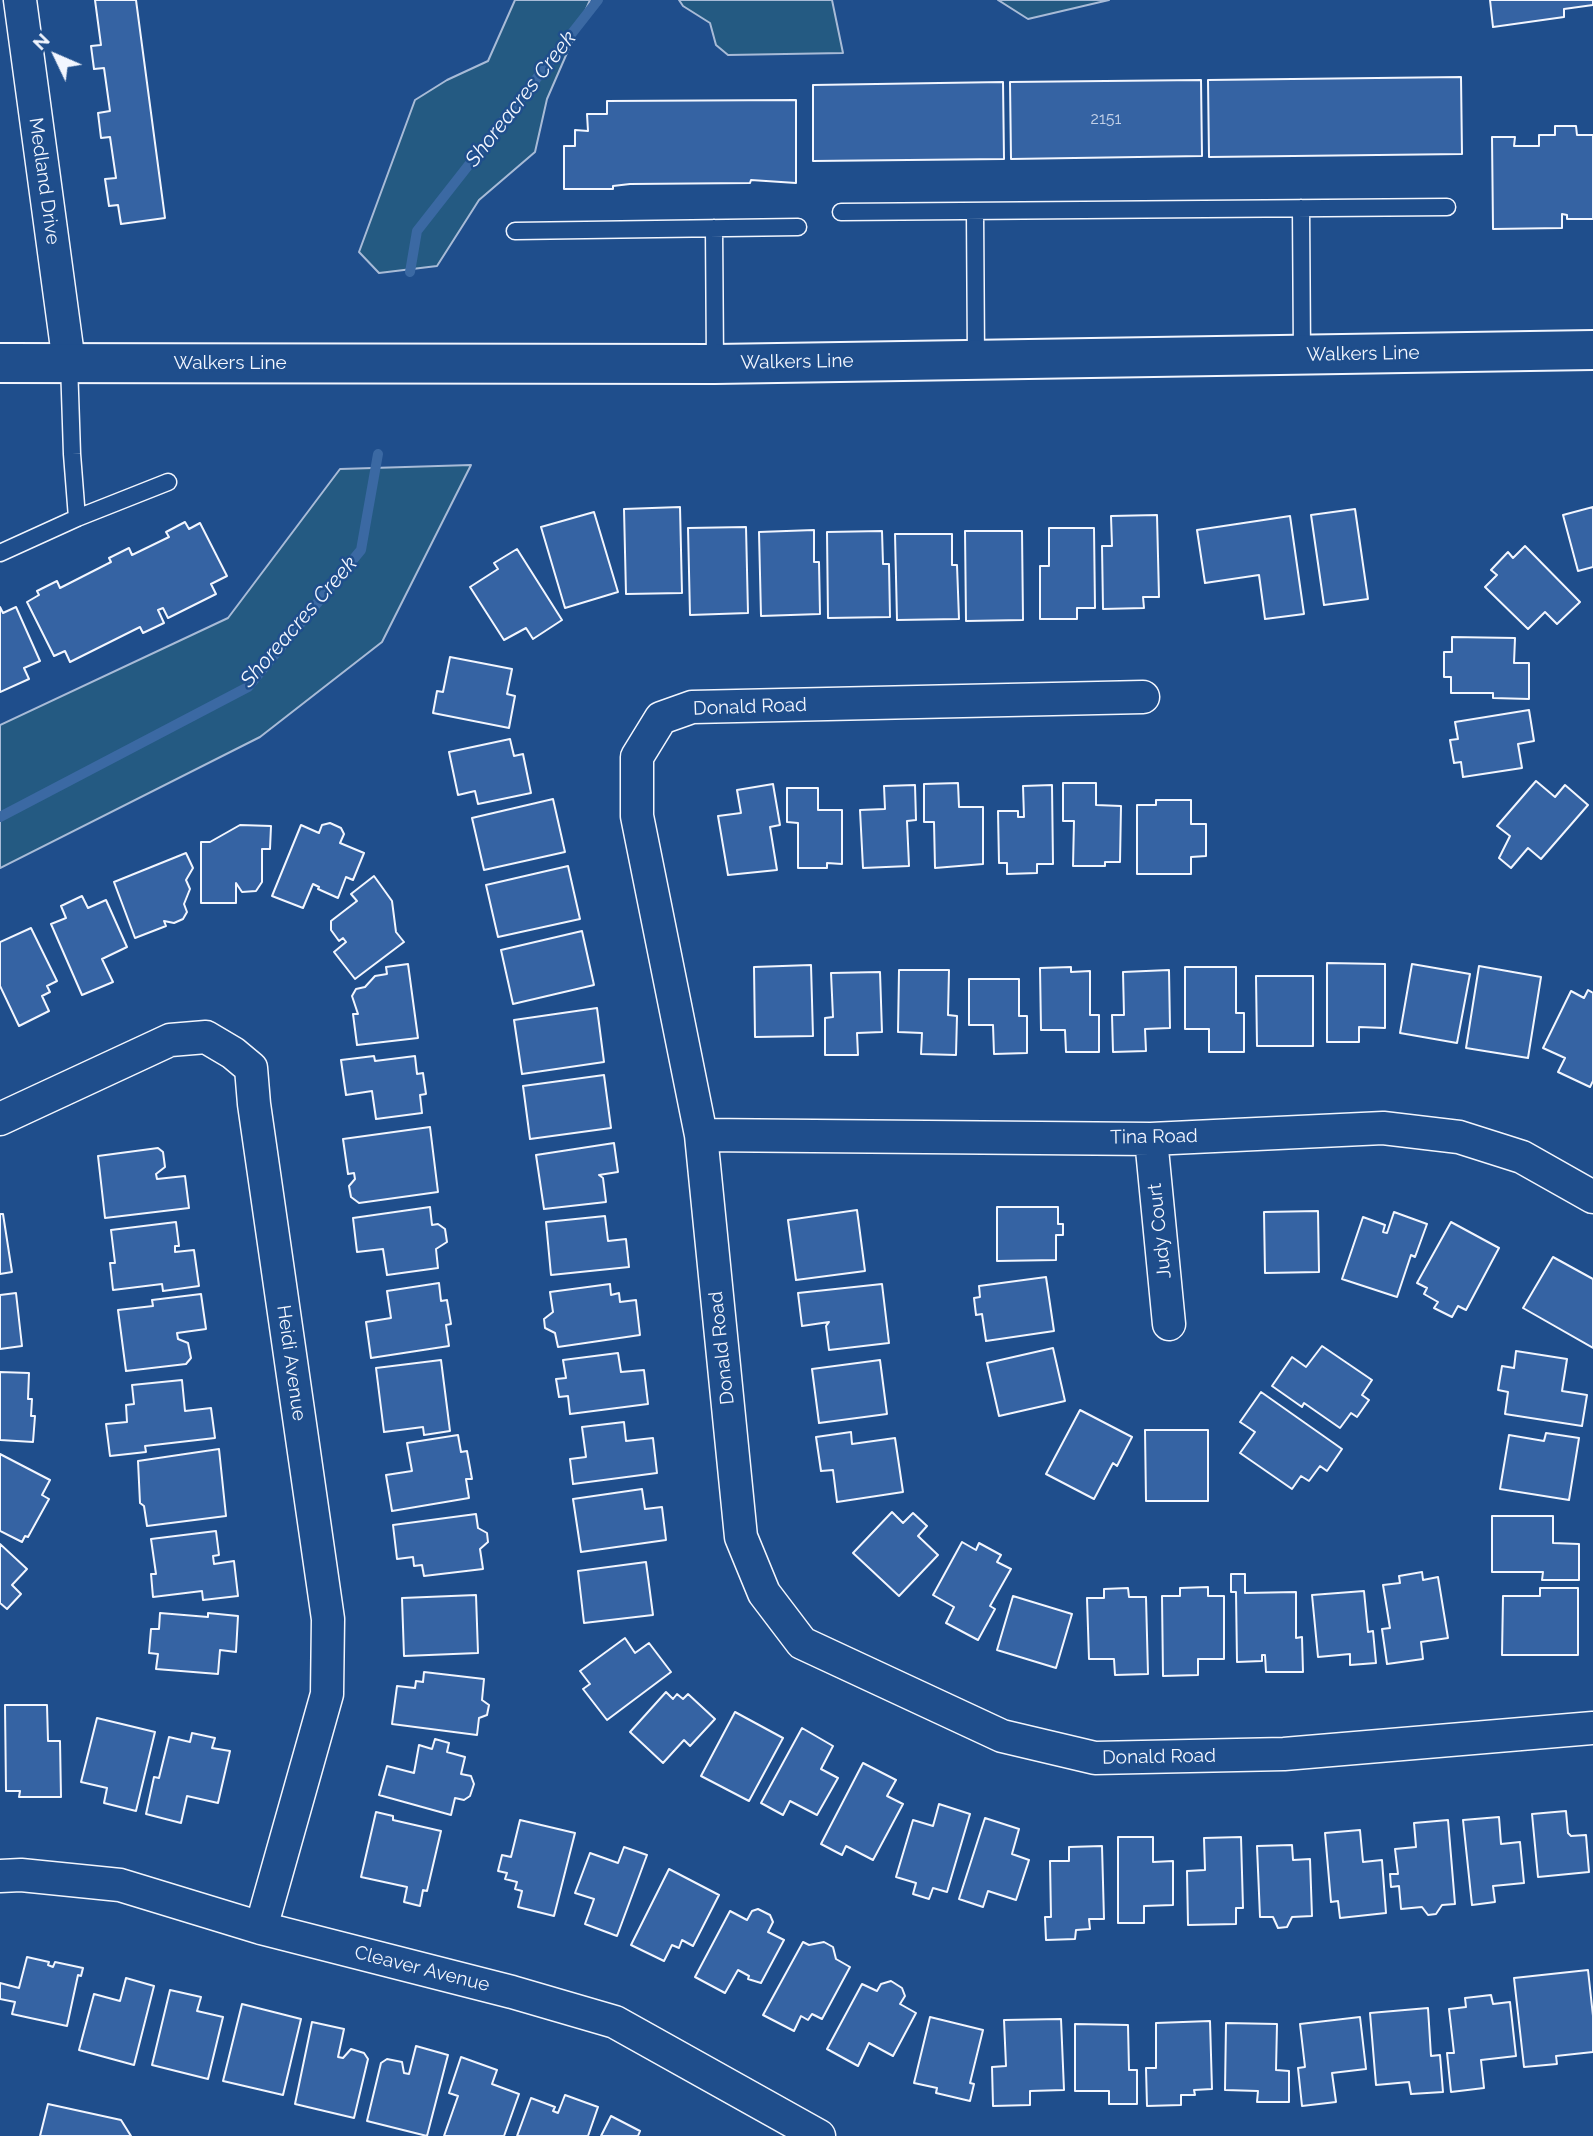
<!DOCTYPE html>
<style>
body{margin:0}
#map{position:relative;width:1593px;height:2136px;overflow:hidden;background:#1f4e8c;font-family:Raleway,sans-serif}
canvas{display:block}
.north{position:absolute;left:21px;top:21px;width:70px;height:70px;-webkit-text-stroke:5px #1f4e8c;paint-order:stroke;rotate:314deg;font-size:19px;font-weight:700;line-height:28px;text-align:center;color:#f2f6ff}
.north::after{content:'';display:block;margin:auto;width:24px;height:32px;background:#f2f6ff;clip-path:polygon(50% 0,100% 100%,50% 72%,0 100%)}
</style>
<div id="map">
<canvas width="1593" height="2136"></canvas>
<div class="north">N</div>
</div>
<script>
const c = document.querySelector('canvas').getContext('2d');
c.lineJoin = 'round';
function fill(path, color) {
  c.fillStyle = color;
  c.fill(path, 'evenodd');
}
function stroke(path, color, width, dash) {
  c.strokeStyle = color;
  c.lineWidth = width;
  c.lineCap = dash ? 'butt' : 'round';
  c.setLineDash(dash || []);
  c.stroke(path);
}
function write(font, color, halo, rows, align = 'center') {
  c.font = font + ' Raleway,sans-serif';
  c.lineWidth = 5;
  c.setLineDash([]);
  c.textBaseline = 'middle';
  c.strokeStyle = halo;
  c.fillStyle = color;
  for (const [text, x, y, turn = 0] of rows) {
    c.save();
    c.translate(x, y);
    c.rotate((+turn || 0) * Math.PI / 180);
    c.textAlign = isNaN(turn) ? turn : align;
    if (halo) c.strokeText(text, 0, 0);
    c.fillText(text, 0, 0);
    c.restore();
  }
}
const green = new Path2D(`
 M515 0H590L547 99 535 152 479 200 437 266 379 273 359 252 415 100 447 80 488 61Z
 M679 0H832L843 53 728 55 716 45 710 23 683 6Z
 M998 0H1109L1028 19Z
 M471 465 382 642 260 737 0 868V725L228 618 340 469Z`);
const stream = new Path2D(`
 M410 272 417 231 598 0
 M0 817 248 687 361 550 378 454`);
const building = new Path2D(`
 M95 0H136L165 218 121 224 118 205 109 206 105 179 116 178 110 137 101 138 98 113 110 111 104 68 94 69 91 46 101 45Z
 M1490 0H1593V5L1564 9V17L1493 27Z
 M1461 77 1462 154 1209 157 1208 80Z
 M1201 80 1202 156 1011 159 1010 82Z
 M1003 82 1004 159 813 161V85Z
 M796 100V183L751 180 750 183 630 184 613 186V189H564V146H575V130L588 131 587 114H607V101Z
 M1555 126H1576L1577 135H1593V219H1567V215L1562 214V228L1493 229 1492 137H1515L1514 146H1539V135H1555Z
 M680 507 682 593 626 594 624 509Z
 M1593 507V567L1578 571 1563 515Z
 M1355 509 1368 599 1324 605 1311 515Z
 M594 512 618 592 565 608 541 527Z
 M1157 515 1159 597H1143L1144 608 1103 609 1102 546H1112L1111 516Z
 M1290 516 1304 614 1265 619 1259 575 1205 583 1197 530Z
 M185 522 189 529 200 523 227 576 211 584 216 594 168 618 163 608 158 610 164 623 143 633 140 627 70 662 65 651 54 656 27 602 39 595 37 591 57 581 60 588 111 562 109 558 129 548 132 555 169 537 166 532Z
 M746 527 748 613 690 615 688 528Z
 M1049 528H1094L1095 608H1077V619H1040V566H1049Z
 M814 530V562H819L820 614 761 616 759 532Z
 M882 531 883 564H889L890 617 828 618 827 532Z
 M965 531H1022L1023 620 966 621Z
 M895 534H952V565H957L959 619 897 620Z
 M1525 546 1580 602 1557 624 1545 612 1528 629 1485 587 1497 575 1491 570 1508 552 1513 558Z
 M517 549 562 620 533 639 526 628 504 640 470 587 498 569 494 563Z
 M0 607 3 613 16 607 40 661 24 668 29 679 0 692Z
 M1452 637 1515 638 1514 663H1529V699L1493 698V693H1451V677H1444V652H1452Z
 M450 657 512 669 507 694 515 696 509 728 433 713 437 691 443 692Z
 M1529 710 1534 741 1518 744 1522 768 1463 777 1461 762 1454 763 1450 740 1458 739 1455 722Z
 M510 739 514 756 523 754 531 793 478 804 475 791 458 795 449 752Z
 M1536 781 1555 797 1565 785 1588 805 1541 859 1528 848 1511 868 1499 858 1510 836 1497 826Z
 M958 783 959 807H983V864L935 868 934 822H924V784Z
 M1063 783H1096V805L1121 806 1120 862H1105V866H1073L1074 821H1063Z
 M773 784 780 825 770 827 777 870 728 875 718 816 741 813 737 790Z
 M915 785 916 820 907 821 909 866 863 868 860 810 885 809 884 786Z
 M1052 785 1053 864H1037V873L1007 874V863H999L998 811H1018V817H1024L1023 786Z
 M787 788H818V810H842V864L827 863V868H798V823L787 822Z
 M553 799 565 852 484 870 472 818Z
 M1156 800H1191V824H1206V856L1191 857V874H1137V805H1156Z
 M330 823 341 828 344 834 340 843 364 853 353 880 346 877 338 898 318 889 319 887 313 884 303 908 272 896 301 825 319 833 322 825Z
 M240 825 271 826 270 849H262V882L256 891 242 892 236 883V903H201V842H210Z
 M186 853 193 868 186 880 190 889 184 904 187 912 183 919 174 923 164 921 166 926 135 938 114 882Z
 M568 866 580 919 498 937 486 885Z
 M374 876 392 901 396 932 404 942 355 979 334 952 346 942 343 938 339 941 331 930V921L357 901 351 894Z
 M82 896 88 908 106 900 127 947 102 959 113 982 82 995 51 924 66 918 61 906Z
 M31 928 57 981 47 986 50 992 42 996 49 1011 19 1026 0 986V942Z
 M582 931 594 985 513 1004 501 950Z
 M1327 963 1385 964V1028L1359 1027V1042H1327Z
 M408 964 418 1038 357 1045 353 1014H358L352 996 356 989 365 987 375 976 387 974 386 967Z
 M1412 964 1470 974 1457 1043 1400 1033Z
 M811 965 813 1036 755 1037 754 967Z
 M1479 966 1541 977 1528 1058 1466 1048Z
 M1071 967V972L1090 971V1015H1099V1052H1066L1065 1030H1041L1040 968Z
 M1185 967H1236V1013H1244V1052H1209V1029H1185Z
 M899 970H949L948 1015 957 1016 956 1055 921 1054 922 1033 898 1032Z
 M1169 970 1170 1028 1145 1029 1146 1051 1113 1052 1112 1015H1124L1123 972Z
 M880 972 882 1032 857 1033 858 1055H825V1018L833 1017 831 973Z
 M1256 976H1313V1046H1257Z
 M969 979H1019V1016H1027V1053L994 1054 993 1025H969Z
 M1588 990 1593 993V1081L1590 1087 1558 1072 1565 1058 1543 1048 1571 991 1584 998Z
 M597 1008 604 1062 522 1074 514 1020Z
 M374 1056 375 1061 415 1056 417 1074 423 1073 426 1094 420 1095 422 1113 376 1119 372 1091 346 1095 341 1060Z
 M604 1075 611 1128 530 1139 523 1086Z
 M430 1127 438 1192 359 1203 351 1197 349 1186 355 1179 354 1173 348 1174 343 1139Z
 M614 1143 618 1172 599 1175 603 1178 606 1202 544 1209 536 1155Z
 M158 1148 163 1152 165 1167 156 1174 157 1179 185 1176 189 1208 105 1218 98 1156Z
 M430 1207 432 1225 438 1224 445 1229 447 1242 436 1249 438 1268 387 1275 383 1249 357 1252 353 1218Z
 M997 1207H1058V1224H1063V1235H1056V1260L997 1261Z
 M857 1210 865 1271 796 1280 788 1220Z
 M1318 1211 1319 1272 1265 1273 1264 1212Z
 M1394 1212 1427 1224 1415 1257 1411 1255 1397 1297 1342 1279 1363 1217 1385 1225 1383 1232 1387 1233Z
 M0 1214H3L12 1272 0 1274Z
 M605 1216 608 1241 626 1239 629 1267 551 1275 546 1222Z
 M176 1222 179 1246H175V1252L194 1250 199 1286 163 1291 162 1284 113 1290 110 1263H115L111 1230Z
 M1451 1222 1499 1248 1466 1310 1458 1306 1452 1317 1434 1308 1438 1302 1424 1294 1427 1288 1417 1283Z
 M1553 1257 1593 1279V1348L1523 1308Z
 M1046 1277 1054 1331 986 1341 982 1314 976 1315 974 1298 980 1297 979 1286Z
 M439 1283 441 1301 447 1300 451 1324 446 1325 449 1346 371 1358 366 1322 391 1318 387 1291Z
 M610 1284 611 1295 619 1293 620 1302 636 1300 640 1335 558 1347 555 1333 545 1328 544 1319 553 1312 550 1292Z
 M882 1284 889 1343 829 1350 826 1326 829 1322 802 1326 798 1293Z
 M16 1293 22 1346 0 1349V1295Z
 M201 1294 206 1329 177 1333 178 1339 188 1343 191 1358 186 1364 126 1371 118 1310 153 1306 152 1300Z
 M1322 1346 1372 1380 1362 1395 1369 1400 1357 1417 1351 1413 1340 1428 1304 1403 1302 1407 1272 1386 1292 1357 1306 1367Z
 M1053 1348 1065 1401 999 1416 987 1363Z
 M1516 1351 1567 1359 1562 1391 1587 1395 1582 1426 1505 1414 1508 1392 1498 1390 1502 1366 1514 1368Z
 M618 1353 621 1372 644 1370 648 1404 570 1414 568 1396 559 1397 556 1379 566 1378 563 1360Z
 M441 1360 450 1431 424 1435 423 1427 384 1432 376 1368Z
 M880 1360 887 1414 819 1423 812 1369Z
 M0 1372 29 1373 28 1399H32L31 1416H35L33 1442 0 1440Z
 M182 1380 185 1411 211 1408 215 1438 145 1446 146 1452 110 1456 106 1424 127 1422 126 1405 134 1404 132 1385Z
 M1261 1392 1342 1449 1327 1471 1320 1466 1309 1481 1301 1476 1292 1489 1240 1453 1255 1432 1240 1422Z
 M1080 1410 1132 1437 1117 1466 1113 1463 1094 1499 1046 1474Z
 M624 1422 626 1441 653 1438 657 1473 573 1484 570 1459 586 1457 582 1427Z
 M1145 1430H1208V1501H1146Z
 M851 1432 852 1444 895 1438 903 1492 837 1502 833 1470 821 1471 816 1437Z
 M1546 1433 1579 1438 1569 1500 1500 1489 1509 1435 1544 1441Z
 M458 1435 461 1452 467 1451 472 1479H466L469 1498 392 1511 386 1475 412 1471 407 1443Z
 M219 1449 226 1516 147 1526 144 1506 140 1503 138 1461Z
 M0 1454 50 1480 42 1495 49 1499 28 1537 25 1536 22 1542 0 1531Z
 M642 1489 645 1509 662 1507 666 1540 581 1552 573 1499Z
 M892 1512 903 1523 913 1513 927 1526 918 1536 938 1555 899 1596 853 1553Z
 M476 1514 478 1528 487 1533 488 1542 480 1549 483 1569 424 1576 422 1565 414 1566 413 1557 397 1559 393 1525Z
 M1492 1516H1553V1543L1579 1544V1580H1542L1543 1572H1492Z
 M216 1531 219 1555 213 1556 214 1564 234 1561 238 1596 203 1600 202 1591 153 1597 151 1574H156L151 1539Z
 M962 1542 976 1550 979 1543 1001 1555 997 1562 1011 1569 990 1606 995 1609 978 1640 946 1623 954 1607 933 1595Z
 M0 1544 27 1569 12 1585 21 1594 7 1609 0 1603Z
 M646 1562 653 1615 584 1623 578 1571Z
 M1422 1572 1423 1580 1438 1577 1448 1638 1421 1642 1423 1659 1387 1664 1382 1629 1390 1628 1383 1585 1400 1583 1399 1576Z
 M1231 1574H1245V1593L1296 1592V1638L1302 1637 1303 1672H1266L1265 1655H1262V1661L1237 1662 1236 1592H1231Z
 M1208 1587V1596H1224V1659H1198V1675L1163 1676 1162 1596H1180V1588Z
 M1128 1588 1129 1597H1146L1148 1674 1115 1675 1114 1659H1089L1087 1598H1104V1589Z
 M1540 1588H1578V1655H1502L1503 1596H1540Z
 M1364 1591 1368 1632 1373 1631 1376 1663 1350 1665V1654L1318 1657 1312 1595Z
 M476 1595 478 1653 404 1656 402 1598Z
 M1013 1596 1072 1614 1056 1668 997 1650Z
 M160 1613 208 1617V1613L238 1616 236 1652 220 1650 218 1674 156 1669 158 1654 149 1653 151 1629H159Z
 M625 1638 635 1653 649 1643 671 1672 607 1720 583 1689 590 1684 580 1671Z
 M424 1672 484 1679 482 1700 489 1705 487 1715 479 1718 477 1735 392 1724 397 1686 415 1688 416 1681 423 1682Z
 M666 1692 673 1699 677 1694 683 1699 688 1694 715 1719 690 1746 684 1740 663 1763 630 1732Z
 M5 1705H47L48 1741H60L61 1797H19L20 1791H6Z
 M735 1712 783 1738 749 1801 701 1776Z
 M97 1718 155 1732 136 1811 104 1803 107 1788 81 1782Z
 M802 1728 833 1746 821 1769 838 1778 817 1815 790 1801 783 1815 761 1803Z
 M192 1733 215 1738 212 1748 230 1751 218 1803 187 1796 181 1823 146 1814 154 1777 159 1778 169 1737 190 1742Z
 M435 1739 449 1743 447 1752 465 1757 461 1774 471 1776 474 1784 470 1796 464 1800 455 1798 451 1815 379 1795 387 1766 414 1773 419 1745 432 1749Z
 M863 1763 896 1780 887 1796 903 1804 873 1860 846 1846 842 1855 821 1844Z
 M939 1804 970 1814 947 1892 933 1888 929 1899 913 1894 916 1883 896 1877 913 1820 933 1826Z
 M1566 1811 1568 1833 1571 1836 1586 1835 1589 1872 1538 1877 1532 1814Z
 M376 1812 393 1816V1820L441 1831 427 1891 423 1890 420 1906 404 1902 407 1887 361 1877Z
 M1499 1817 1501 1844 1520 1842 1524 1883 1493 1886 1495 1902 1472 1905 1463 1820Z
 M985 1818 1019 1829 1012 1854 1029 1860 1016 1900 988 1891 983 1907 959 1899Z
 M520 1820 575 1833 554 1916 518 1907 522 1891 515 1889 517 1882 505 1879 507 1873 498 1871 502 1855 511 1857Z
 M1448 1820 1455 1904 1442 1905 1436 1914 1428 1915 1422 1907 1401 1909 1399 1886 1391 1887 1390 1874H1398L1395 1849 1416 1847 1414 1823Z
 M1360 1830 1363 1862 1382 1860 1386 1913 1340 1918 1338 1901 1331 1902 1325 1833Z
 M1118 1837H1153V1862L1173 1861V1905L1144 1906V1923H1118Z
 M1241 1837 1243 1908H1236V1924L1188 1925 1187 1871 1205 1870 1204 1838Z
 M1292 1845 1293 1860 1310 1859 1312 1916 1292 1917 1287 1927 1278 1928 1273 1917H1260L1257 1846Z
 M1102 1846 1104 1919H1089L1090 1929 1076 1930 1075 1939 1046 1940 1045 1917H1051L1050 1861H1069V1847Z
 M624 1847 647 1855 617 1936 585 1924 594 1899 575 1893 590 1853 618 1863Z
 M669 1869 719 1895 693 1946 682 1940 679 1948 672 1945 664 1961 631 1945Z
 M758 1909 770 1915 773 1922 768 1932 784 1940 761 1983 748 1979 749 1976 738 1970 725 1993 695 1977 730 1911 747 1920 752 1911Z
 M803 1942 809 1945 824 1942 833 1947 836 1959 850 1967 822 2019 812 2014 808 2020 801 2016 794 2031 763 2015Z
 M27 1957 49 1962 48 1965 53 1967 55 1962 83 1968 81 1976 78 1975 67 2026 12 2014 15 2002 0 1999V1983L19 1988Z
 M1588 1970 1593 2016V2052L1556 2056 1557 2064 1524 2067 1514 1978Z
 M126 1978 154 1986 134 2065 79 2050 94 1994 120 2001Z
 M891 1981 902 1988 905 1996 900 2004 916 2013 893 2056 869 2043 858 2066 827 2049 862 1984 877 1991 881 1984Z
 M170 1990 201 1997 197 2011 223 2017 208 2079 152 2065Z
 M1491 1995 1493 2004 1510 2002 1516 2056 1481 2060 1484 2088 1451 2092 1447 2053H1454L1449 2009 1466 2007 1465 1998Z
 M242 2004 301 2019 283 2095 223 2081Z
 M1428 2008 1431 2056 1440 2055 1443 2092 1411 2094 1409 2082 1376 2085 1370 2013Z
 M930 2017 983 2030 970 2083 974 2084 970 2101 936 2093 937 2088 914 2083Z
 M1360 2017 1366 2069 1332 2073 1336 2102 1302 2106 1298 2068 1305 2067 1300 2024Z
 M1061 2019 1064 2090 1030 2091V2105L993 2106 992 2067 1006 2066 1004 2020Z
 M1210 2021 1212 2089 1194 2090 1195 2095H1181V2105L1147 2106 1146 2068H1156V2023Z
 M312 2022 344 2029 338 2057 343 2058 351 2049 364 2053 368 2059 354 2118 295 2104Z
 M1226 2023 1277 2024 1276 2070 1289 2071V2102H1257L1258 2091 1225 2090Z
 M1075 2024 1128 2025 1129 2070H1137V2104H1109V2091H1075Z
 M416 2046 448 2055 427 2136 367 2121 381 2063 387 2059 402 2062 404 2073 409 2074Z
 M461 2057 497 2070 492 2084 519 2094 504 2136H444L458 2096 449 2093Z
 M565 2095 598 2107 588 2136H517L531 2098 555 2107 553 2111 558 2113Z
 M48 2104 121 2120 131 2136H40Z
 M611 2116 640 2131 638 2136H601Z`);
const service = new Path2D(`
 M1301 208 1302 355
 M975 211 976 359
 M841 212 1447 207
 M714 228 715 364
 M515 231 798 227
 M69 363 72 454 77 518
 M0 553 77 518 168 482`);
const minor = new Path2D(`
 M20 0 69 363
 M1143 697 692 707 661 718 637 757V816L701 1135 741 1537 764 1593 802 1643 1002 1736 1095 1758 1284 1754 1593 1728
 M0 1119 170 1040 206 1037 233 1053 251 1068 254 1104 328 1619 327 1694 261 1928
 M701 1135 1151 1139 1383 1128 1459 1137 1522 1157 1593 1197
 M1151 1139 1169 1324
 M0 1876 21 1875 120 1885 261 1928 512 1992 615 2022 819 2136`);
const secondary = new Path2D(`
 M0 363 715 364 1593 350`);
const numberNames = [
 ["2151",1106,119]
];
const streetNames = [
 ["Medland Drive",44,181,82],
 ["Walkers Line",1363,354,-1],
 ["Walkers Line",797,362,-1],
 ["Walkers Line",230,363],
 ["Donald Road",750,707,-2],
 ["Tina Road",1154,1137,-1],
 ["Judy Court",1160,1231,-96],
 ["Donald Road",722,1348,-96],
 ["Heidi Avenue",291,1363,82],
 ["Donald Road",1159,1757,-1],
 ["Cleaver Avenue",422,1969,14]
];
const waterNames = [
 ["Shoreacres Creek",521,99,-52],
 ["Shoreacres Creek",299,622,-49]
];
fill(green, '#245a82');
stroke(green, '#a8bbd7', 2);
stroke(stream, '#3b69a3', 10);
fill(building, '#3563a3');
stroke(building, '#f2f6ff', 2);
stroke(service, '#f2f6ff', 19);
stroke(minor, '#f2f6ff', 35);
stroke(secondary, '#f2f6ff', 42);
stroke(service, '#1f4e8c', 16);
stroke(minor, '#1f4e8c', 32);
stroke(secondary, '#1f4e8c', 38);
write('16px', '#c3d1e8', null, numberNames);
write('19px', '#f2f6ff', '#1f4e8c', streetNames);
write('italic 21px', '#f2f6ff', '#1f4e8c', waterNames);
</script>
